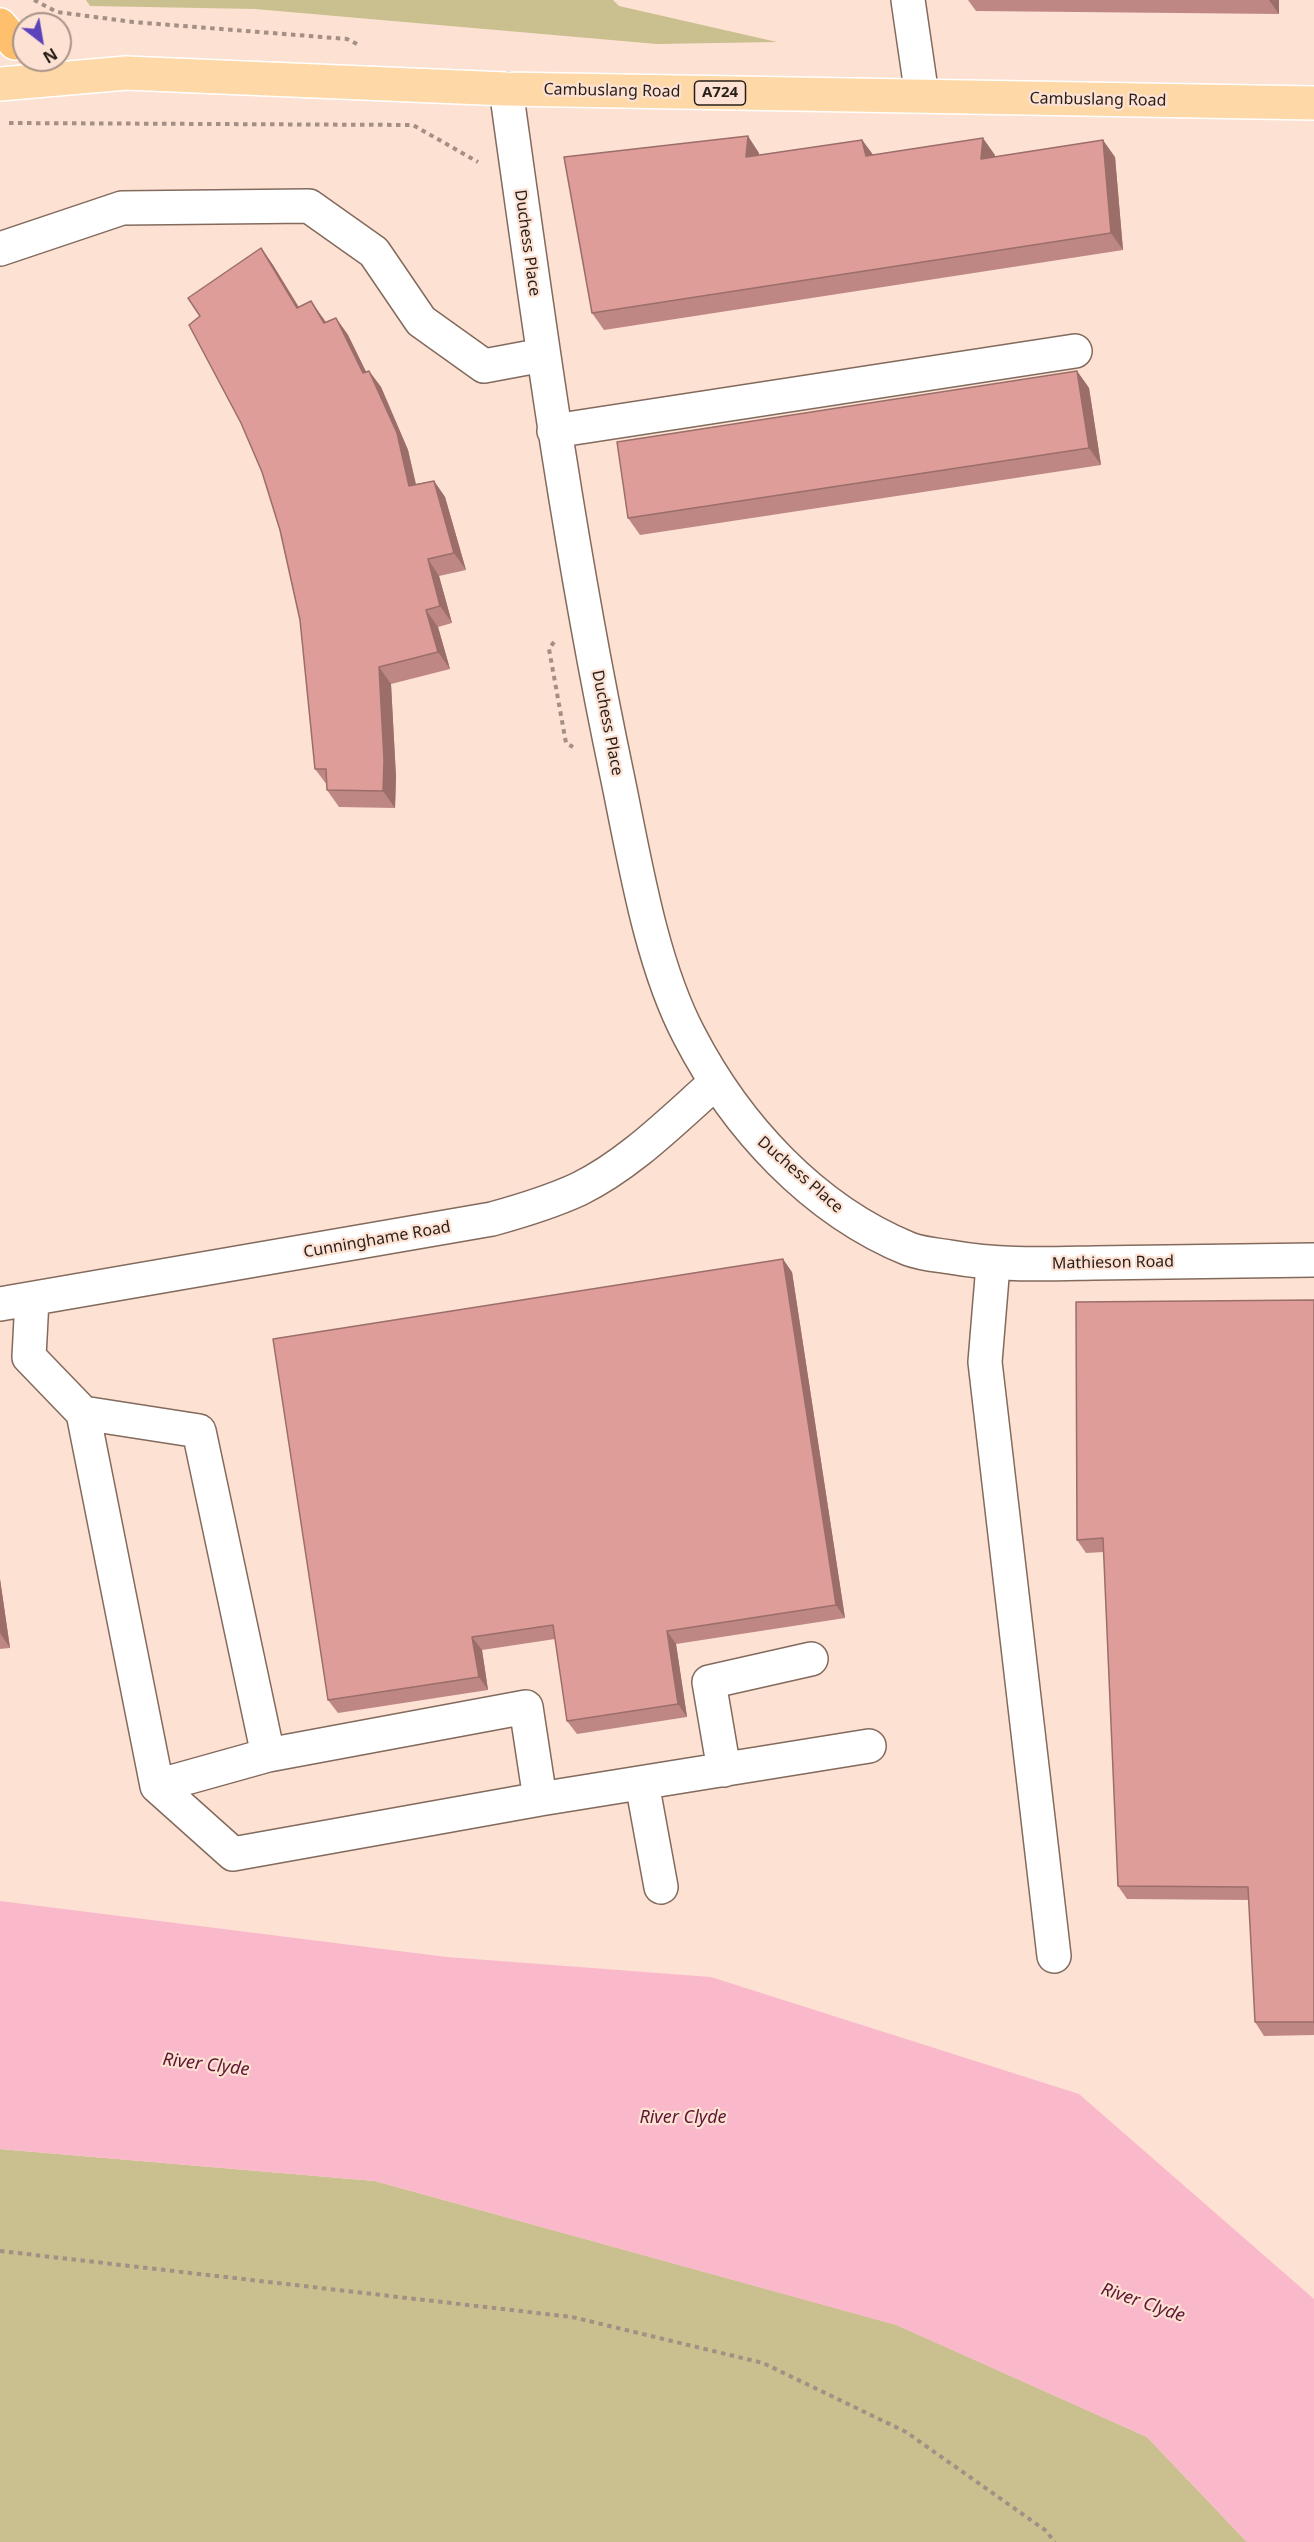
<!DOCTYPE html>
<style>
body{margin:0}
#map{position:relative;width:1314px;height:2542px;overflow:hidden;background:#fde1d2;font-family:"Noto Sans",sans-serif}
canvas{display:block}
.north{position:absolute;left:12px;top:12px;width:60px;height:60px;box-sizing:border-box;background:#fde1d2;border:2px solid #a89388;border-radius:50%;rotate:149deg;font-size:16px;font-weight:700;line-height:24px;text-align:center;color:#281e19}
.north::after{content:'';display:block;margin:auto;width:21px;height:27px;background:#5b43bb;clip-path:polygon(50% 0,100% 100%,50% 72%,0 100%)}
</style>
<div id="map">
<canvas width="1314" height="2542"></canvas>
<div class="north">N</div>
</div>
<script>
const c = document.querySelector('canvas').getContext('2d');
c.lineJoin = 'round';
function fill(path, color) {
  c.fillStyle = color;
  c.fill(path, 'evenodd');
}
function stroke(path, color, width, dash) {
  c.strokeStyle = color;
  c.lineWidth = width;
  c.lineCap = dash ? 'butt' : 'round';
  c.setLineDash(dash || []);
  c.stroke(path);
}
function write(font, color, halo, rows, align = 'center') {
  c.font = font + ' "Noto Sans",sans-serif';
  c.lineWidth = 4.5;
  c.setLineDash([]);
  c.textBaseline = 'middle';
  c.strokeStyle = halo;
  c.fillStyle = color;
  for (const [text, x, y, turn = 0] of rows) {
    c.save();
    c.translate(x, y);
    c.rotate((+turn || 0) * Math.PI / 180);
    c.textAlign = isNaN(turn) ? turn : align;
    if (halo) c.strokeText(text, 0, 0);
    c.fillText(text, 0, 0);
    c.restore();
  }
}
const green = new Path2D(`
 M86 0H613L619 6 777 42 657 44 255 9 90 6Z
 M0 2149 375 2181 897 2325 1147 2437 1247 2542H0Z`);
const water = new Path2D(`
 M0 1901 447 1957 711 1977 1079 2094 1314 2299V2542H1247L1147 2437 896 2325 375 2181 0 2149Z`);
const path = new Path2D(`
 M34 0 57 12 133 22 347 39 357 44
 M9 123 413 125 478 162
 M554 642 549 649 566 743 573 747
 M0 2251 572 2317 763 2363 906 2432 1045 2530 1055 2542`);
const minor = new Path2D(`
 M908 0 922 96
 M506 89C538 318 569 548 617 775 634 856 650 961 689 1035 736 1126 813 1210 909 1249 922 1254 937 1255 950 1257 1001 1266 1043 1264 1094 1263 1167 1262 1241 1261 1314 1260
 M0 249 122 208 309 206 374 252 421 321 484 366 543 355
 M554 431 1075 351
 M993 1265 985 1362 1054 1956
 M32 1299 29 1357 83 1413 199 1431 268 1755 526 1707 540 1799 869 1746
 M0 1304 492 1219C521 1211 551 1202 579 1189 630 1164 673 1120 715 1083
 M83 1413 157 1786 268 1755
 M724 1770 709 1682 811 1659
 M642 1783 661 1887
 M157 1786 233 1854 540 1799`);
const major = new Path2D(`
 M0 84 126 73 506 89 1314 103`);
const highway = new Path2D(`
 M0 25 15 43`);
const wall = new Path2D(`
 M968 0H1279V14L976 11Z
 M862 140 873 155H995V157H1115L1123 250 604 330 592 313 759 153V155Z
 M261 248 273 265 299 307 323 318 326 322 336 318 348 335 366 372 369 371 381 387 408 450 416 484 434 481 445 497 466 570 439 576 452 623 438 627 450 669 391 684 396 777 395 808 339 807 327 790V785L315 769 300 620 280 530 262 472Z
 M1077 371 1089 388 1101 465 640 535 628 518Z
 M792 1272 845 1618 676 1644 687 1717 577 1734 567 1721 555 1639 482 1650 488 1690 338 1713 328 1700Z
 M1314 1300V2035L1264 2036 1255 2022 1249 1900 1127 1899 1118 1886 1104 1552 1086 1553 1077 1540Z
 M0 1579 10 1648 0 1649Z`);
const shadedWall = new Path2D(`
 M1269 0H1279V14Z
 M748 136 759 153 758 174 746 157Z
 M983 138 995 155 993 176 981 159Z
 M862 140 874 156H866Z
 M1103 140 1115 157 1123 250 1111 233Z
 M261 248 273 265 309 325 297 308Z
 M311 301 323 318 336 340 324 323Z
 M336 318 348 335 375 390 363 373Z
 M369 371 381 387 408 450 420 503 409 486Z
 M1077 371 1089 388 1101 465 1089 448Z
 M434 481 445 497 466 570 454 553Z
 M428 559 439 576 452 623 440 606Z
 M426 610 438 627 450 669 438 652Z
 M379 667 391 684 396 777 395 808 383 791Z
 M783 1259 792 1272 845 1618 836 1605Z
 M0 1579 10 1648 0 1633Z
 M667 1631 676 1644 687 1717 678 1704Z
 M472 1637 482 1650 488 1690 479 1677Z`);
const building = new Path2D(`
 M748 136 746 157 862 140 866 156 983 138 981 159 1103 140 1111 233 592 313 564 157Z
 M261 248 297 308 311 301 324 323 336 318 363 373 369 371 397 433 409 486 434 481 454 553 428 559 440 606 426 610 438 652 379 667 384 760 383 791 327 790 326 769H315L300 620 280 530 262 472 241 423 189 325 200 316 188 298Z
 M1077 371 1089 448 628 518 617 442Z
 M783 1259 836 1605 667 1631 678 1704 567 1721 553 1625 472 1637 479 1677 328 1700 273 1339Z
 M1314 1300V2022H1255L1248 1887 1118 1886 1103 1538 1077 1540 1076 1302Z`);
const shields = [
 [720,93,51]
];
const shieldNames = [
 ["A724",720,93]
];
const streetNames = [
 ["Cambuslang Road",612,91,1],
 ["Cambuslang Road",1098,100,1],
 ["Duchess Place",527,243,82],
 ["Duchess Place",607,723,79],
 ["Duchess Place",800,1175,41],
 ["Cunninghame Road",377,1240,-10],
 ["Mathieson Road",1113,1263,-1]
];
const waterNames = [
 ["River Clyde",206,2065,7],
 ["River Clyde",683,2118],
 ["River Clyde",1143,2303,19]
];
fill(green, '#cac08f');
fill(water, '#fab9cb');
stroke(minor, '#826a5d', 36);
stroke(major, '#fff', 36);
stroke(highway, '#fff', 36);
stroke(path, '#a48f85', 4, [4.5, 4.5]);
stroke(minor, '#fff', 33);
stroke(major, '#fed9a7', 33);
stroke(highway, '#fec06c', 33);
fill(wall, '#bf8783');
fill(shadedWall, '#9b6e6a');
fill(building, '#de9d98');
stroke(building, '#9b6e6a', 1.5);
for (const [x, y, w] of shields) {
  const box = new Path2D();
  box.roundRect(x - w / 2, y - 12, w, 24, 4.5);
  c.fillStyle = '#fde1d2';
  c.fill(box);
  stroke(box, '#281e19', 1.5);
}
write('bold 15px', '#281e19', null, shieldNames);
write('16px', '#281e19', '#fde1d2', streetNames);
write('italic 18px', '#5f1534', '#fde1d2', waterNames);
</script>
